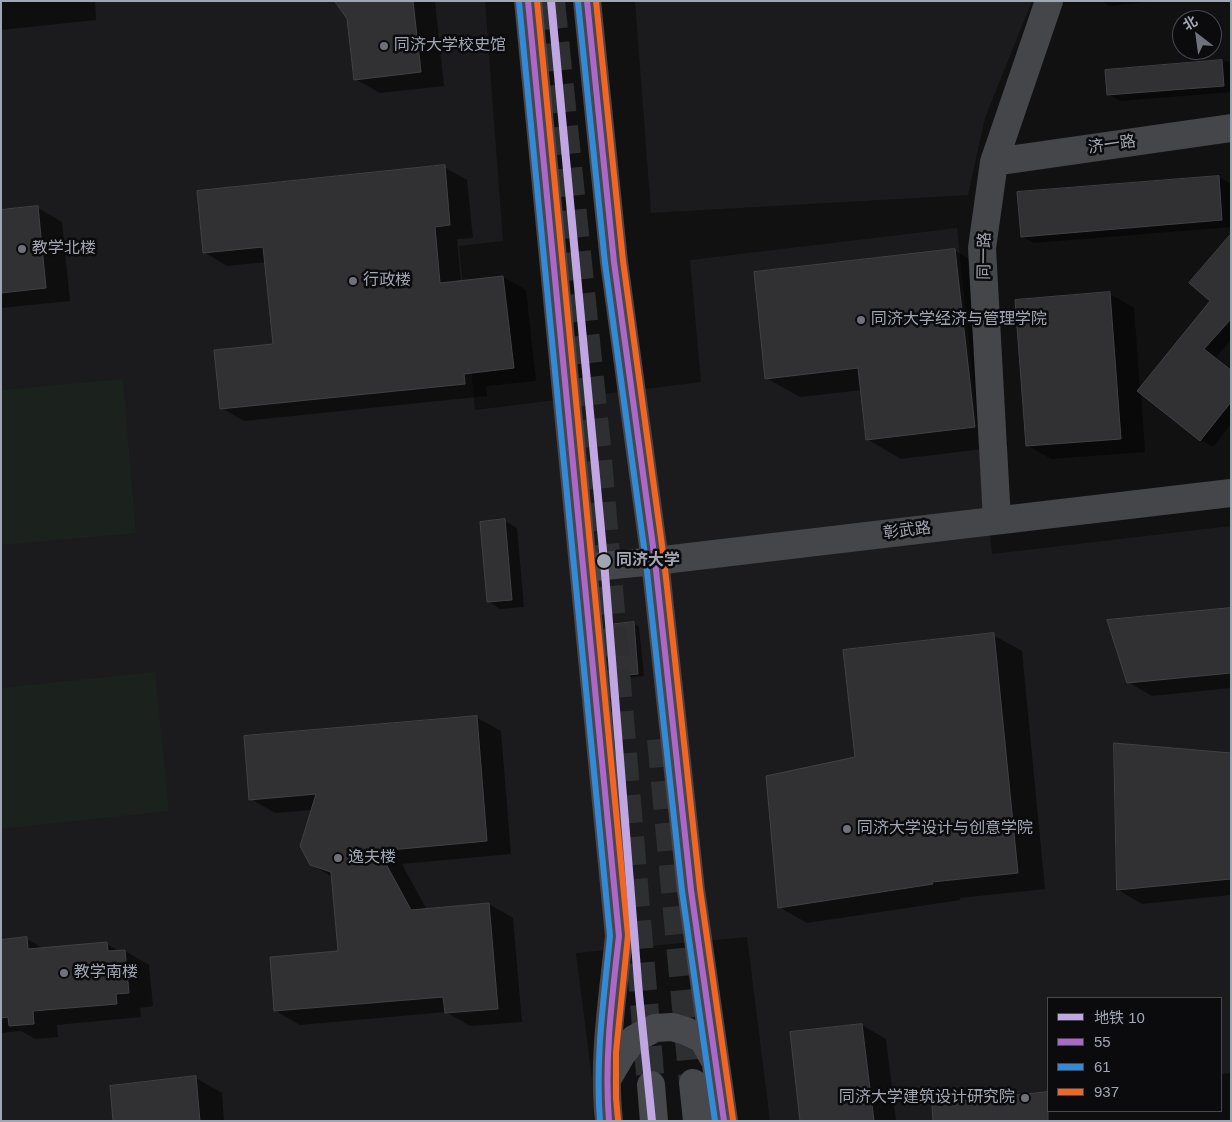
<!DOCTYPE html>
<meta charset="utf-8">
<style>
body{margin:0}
#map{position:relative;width:1232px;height:1122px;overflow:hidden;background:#111;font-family:Arial,"Noto Sans SC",sans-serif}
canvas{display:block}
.frame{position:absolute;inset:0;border:2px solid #a1a6b3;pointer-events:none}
.legend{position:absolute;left:1047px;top:997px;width:175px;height:115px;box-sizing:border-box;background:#0b0b0d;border:1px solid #47494f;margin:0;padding:6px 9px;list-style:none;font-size:15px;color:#a1a6b3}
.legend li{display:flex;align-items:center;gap:10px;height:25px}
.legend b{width:25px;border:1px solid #47494f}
.north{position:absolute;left:1172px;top:10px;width:50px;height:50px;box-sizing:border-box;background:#0b0b0d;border:1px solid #47494f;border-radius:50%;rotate:330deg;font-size:14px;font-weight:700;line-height:20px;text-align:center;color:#a1a6b3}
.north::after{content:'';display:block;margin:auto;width:18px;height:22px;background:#6f727a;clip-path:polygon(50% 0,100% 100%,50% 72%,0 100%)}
</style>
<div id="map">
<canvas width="1232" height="1122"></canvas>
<div class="frame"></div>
<ul class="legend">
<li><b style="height:6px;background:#c1a7e2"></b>地铁 10</li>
<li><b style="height:6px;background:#ac68c9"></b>55</li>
<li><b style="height:6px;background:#338bd7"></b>61</li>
<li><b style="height:6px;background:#f26522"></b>937</li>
</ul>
<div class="north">北</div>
</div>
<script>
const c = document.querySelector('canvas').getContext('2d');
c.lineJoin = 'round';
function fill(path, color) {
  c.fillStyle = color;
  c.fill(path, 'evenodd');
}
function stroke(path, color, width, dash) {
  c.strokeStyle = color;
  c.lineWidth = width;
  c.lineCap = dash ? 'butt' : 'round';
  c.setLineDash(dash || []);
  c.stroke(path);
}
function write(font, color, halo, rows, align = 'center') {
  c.font = font + ' Arial,"Noto Sans SC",sans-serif';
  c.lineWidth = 5;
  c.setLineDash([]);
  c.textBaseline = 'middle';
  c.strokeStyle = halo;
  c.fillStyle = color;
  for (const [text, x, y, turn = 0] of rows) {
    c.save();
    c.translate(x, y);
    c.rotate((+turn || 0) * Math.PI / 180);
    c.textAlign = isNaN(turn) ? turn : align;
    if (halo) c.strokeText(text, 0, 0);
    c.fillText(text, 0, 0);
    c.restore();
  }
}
const built = new Path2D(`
 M1 1H485L503 241 459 246 475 410 701 382 690 260 957 228 992 554 1231 526V1121H770L747 937 576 953 592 1079 594 1121H1ZM1048 998H1221V1111H1048Z
 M635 1H1032L985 118 968 195 651 213Z`);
const green = new Path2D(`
 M123 379 136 533 1 545V390Z
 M155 672 169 811 1 829V688Z`);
const shadow = new Path2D(`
 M1 1H95L96 20 1 30Z
 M336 1H435L444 86 380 93 355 79 349 18Z
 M1102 1H1158L1110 6Z
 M1222 61 1231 62V92L1120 101 1108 94Z
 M444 167 467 180 473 238 457 239 461 282 503 277 526 290 536 381 486 386 487 396 244 421 222 408 274 345 266 262 227 266 204 252Z
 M1219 177 1231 184V227L1034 243 1022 236Z
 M38 208 62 222 70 301 1 308V211Z
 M1231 236V340L1216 357 1231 369V424L1213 447 1201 440 1141 393 1145 452 1051 459 1027 445 1110 294 1134 308 1140 389 1211 301Z
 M954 250 988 270 1008 446 901 459 867 439 862 390 800 397 766 378Z
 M505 521 517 528 524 607 500 609 488 601Z
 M1231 610V688L1152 696 1128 682Z
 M634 624 639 627 644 676 619 679 614 675Z
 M993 635 1022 651 1045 889 960 898V900L807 923 779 907Z
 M476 717 501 731 511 854 402 864 427 910 489 904 513 918 522 1022 470 1026 446 1012 300 1025 276 1011 339 952 332 877 311 864 312 810 275 813 251 799Z
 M1231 754V895L1142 904 1118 890Z
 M27 939 44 949 107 944 121 952 125 951 149 965 153 1006 140 1008 141 1017 57 1025 58 1037 35 1039 21 1031 1 1033V954Z
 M862 1025 886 1039 896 1121H801L791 1034Z
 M1231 1073V1121H957L955 1104 1048 1094V1111H1221V1074Z
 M196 1078 222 1093 224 1121H114Z`);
const building = new Path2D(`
 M335 1H413L421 72 354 80 347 19Z
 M1222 60 1224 86 1107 95 1105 70Z
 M445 165 450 225 435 227 440 283 503 276 514 368 464 374 465 384 220 409 214 350 273 344 263 247 203 253 197 191Z
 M1219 176 1222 220 1021 237 1017 192Z
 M38 206 46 288 1 293V210Z
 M1231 234V319L1204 349 1231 370V402L1200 441 1137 391 1210 301 1189 283Z
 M955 249 975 427 866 440 858 368 765 379 754 272Z
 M1110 292 1121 439 1026 446 1015 300Z
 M505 519 512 600 487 602 480 522Z
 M1231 608V673L1127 683 1107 620Z
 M634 622 638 674 612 676 608 625Z
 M994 633 1018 873 932 882 933 884 778 908 766 776 855 757 843 650Z
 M477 716 487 841 379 851 411 910 489 903 498 1009 445 1013 443 997 274 1011 270 957 338 951 331 872 310 865 300 846 316 794 249 800 244 736Z
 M1114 743 1231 753V879L1117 890Z
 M27 937 28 949 107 942 108 951 125 950 129 993 116 994 117 1004 33 1011 34 1024 9 1026 8 1017 1 1018V940Z
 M862 1024 874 1121H800L790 1032Z
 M196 1076 200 1121H113L110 1086Z
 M1048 1092V1121H933L932 1105Z`);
const primaryTunnel = new Path2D(`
 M551 1 597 447 651 1085
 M661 739 693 1083`);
const minor = new Path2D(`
 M994 162 1231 128
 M997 520 982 248 994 162 1049 1`);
const tertiary = new Path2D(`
 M584 568 655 561 1231 493`);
const primary = new Path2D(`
 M528 1 619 936C613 996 602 1060 609 1121
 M587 1 614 262 655 561 691 890 724 1121
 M608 1078 622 1054 634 1039 655 1028 672 1027 686 1031 703 1039 715 1061
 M693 1083 697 1121
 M651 1085 654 1121`);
const bus1 = new Path2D(`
 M528 1 619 936C612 998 604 1059 609 1121
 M587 1 614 262 655 561 691 890 724 1121`);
const bus2 = new Path2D(`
 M519 2 610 936C604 998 595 1059 600 1121
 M578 2 605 263 646 562 682 891 715 1121`);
const bus3 = new Path2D(`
 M537 1 628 935 616 1052V1098L618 1120
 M596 1 623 261 664 560 700 889 733 1120`);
const metro1 = new Path2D(`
 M551 1 604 561 639 994 652 1121`);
const markers = [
 [384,46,5,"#6f727a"],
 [22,249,5,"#6f727a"],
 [353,281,5,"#6f727a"],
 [861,320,5,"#6f727a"],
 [604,561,8,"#a1a6b3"],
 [847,829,5,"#6f727a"],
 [338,858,5,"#6f727a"],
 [64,973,5,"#6f727a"],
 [1025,1098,5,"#6f727a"]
];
const poiNames = [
 ["同济大学校史馆",394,46],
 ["教学北楼",32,249],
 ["行政楼",363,281],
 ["同济大学经济与管理学院",871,320],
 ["同济大学设计与创意学院",857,829],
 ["逸夫楼",348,858],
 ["教学南楼",74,973],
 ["同济大学建筑设计研究院",1015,1098,"right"]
];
const streetNames = [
 ["济一路",1112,145,-8],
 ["同一路",985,256,-89],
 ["彰武路",907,531,-7]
];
const stopNames = [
 ["同济大学",616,561]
];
fill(built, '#1b1b1d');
fill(green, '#1b211c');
fill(shadow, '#0007');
fill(building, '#313133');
stroke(building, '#404145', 1);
stroke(primaryTunnel, '#2e2f31', 28, [28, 14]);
stroke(minor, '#45464a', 28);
stroke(tertiary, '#45464a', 28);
stroke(primary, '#47484c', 28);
stroke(bus1, '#ac68c9', 6);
stroke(bus2, '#338bd7', 6);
stroke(bus3, '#f26522', 6);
stroke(metro1, '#c1a7e2', 8);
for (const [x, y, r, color] of markers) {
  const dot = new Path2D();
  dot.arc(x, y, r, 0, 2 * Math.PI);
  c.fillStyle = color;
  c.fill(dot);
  stroke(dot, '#0b0b0d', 2);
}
write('16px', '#a1a6b3', '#0b0b0d', poiNames, 'left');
write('16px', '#a1a6b3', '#0b0b0d', streetNames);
write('bold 16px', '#a1a6b3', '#0b0b0d', stopNames, 'left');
</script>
